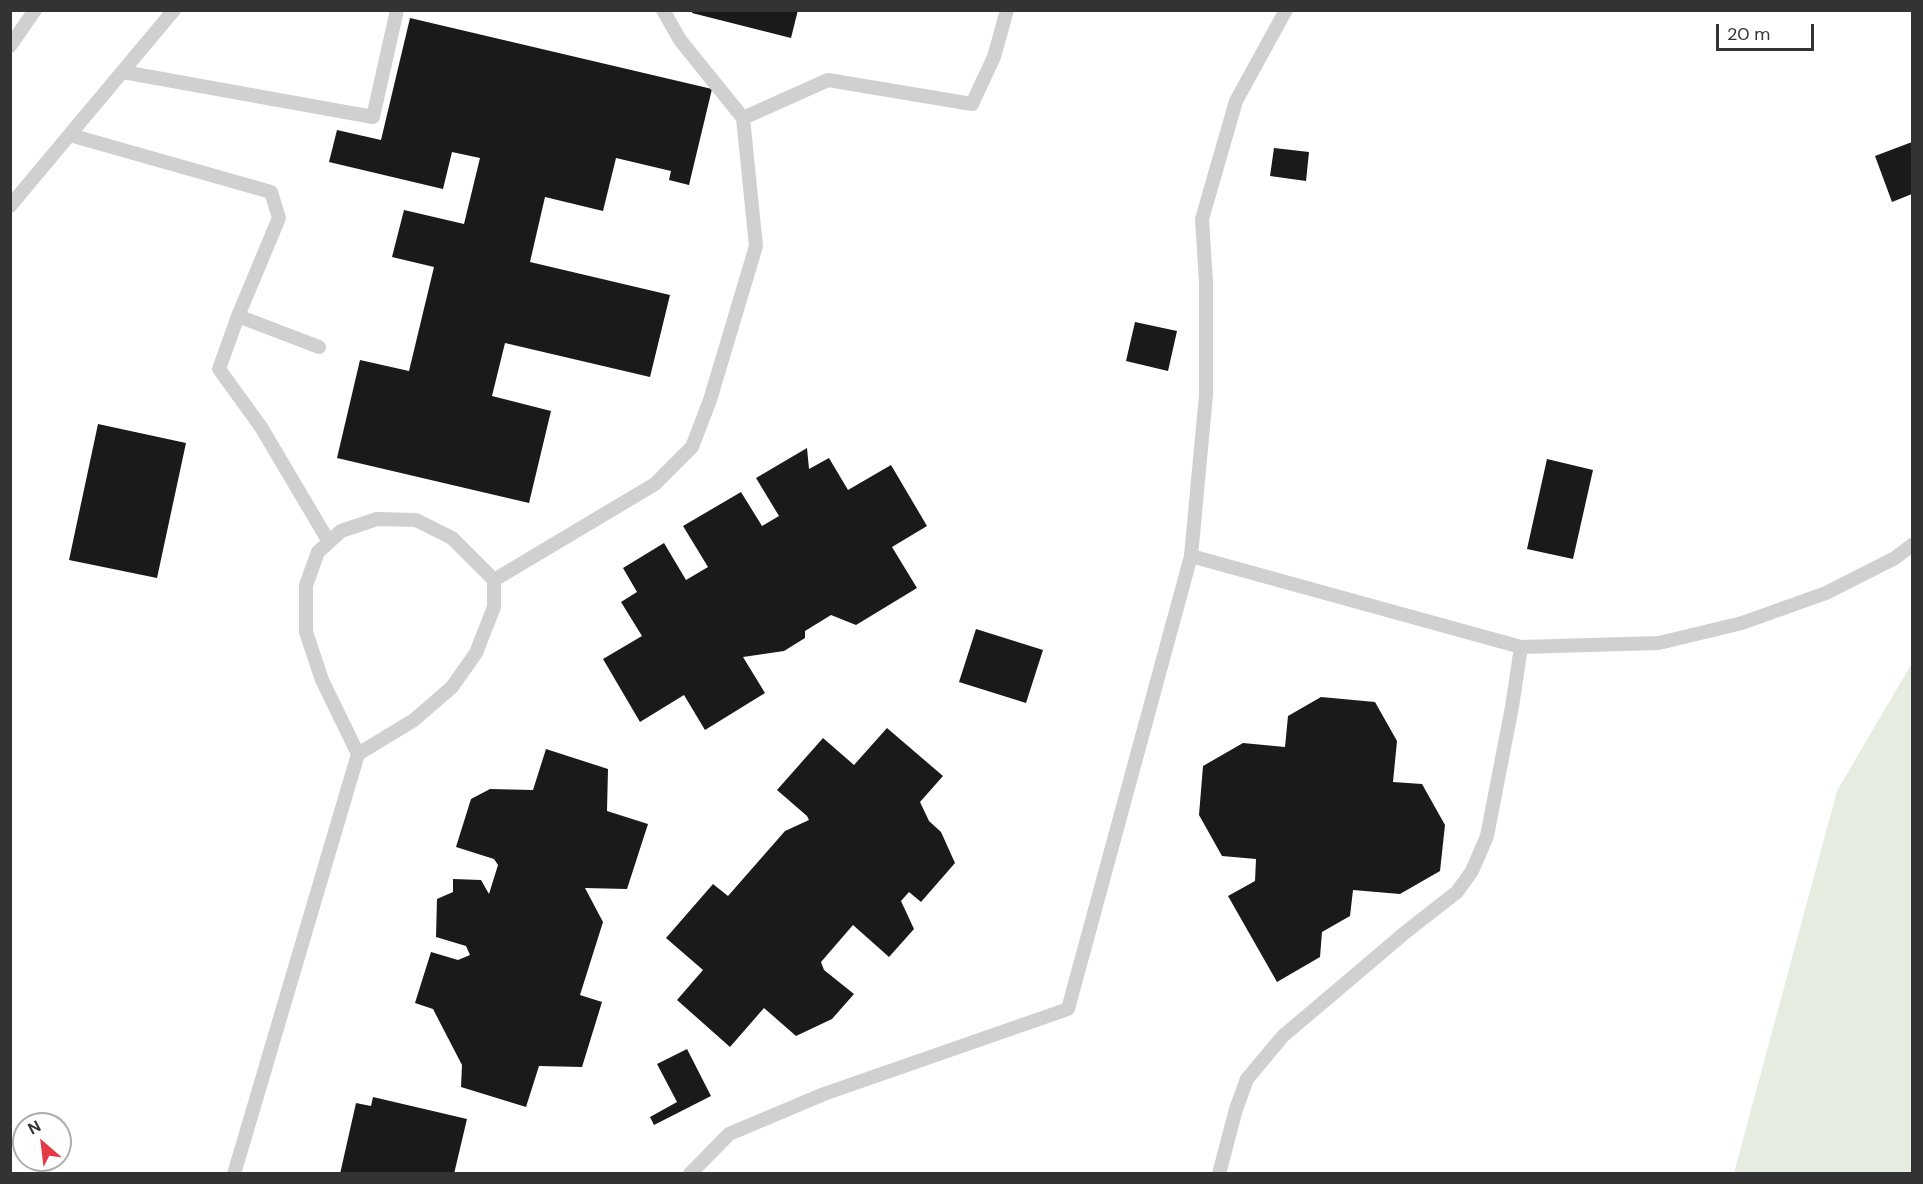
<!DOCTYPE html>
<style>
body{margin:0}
#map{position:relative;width:1923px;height:1184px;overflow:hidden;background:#fff;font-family:"DM Sans",sans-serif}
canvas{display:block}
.frame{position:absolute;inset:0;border:12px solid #333;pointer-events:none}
.north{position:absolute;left:12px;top:1112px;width:60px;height:60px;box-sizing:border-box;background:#fff;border:2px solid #adadad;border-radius:50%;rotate:332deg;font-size:16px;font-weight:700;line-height:24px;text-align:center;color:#333}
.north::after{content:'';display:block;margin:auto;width:21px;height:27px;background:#e63946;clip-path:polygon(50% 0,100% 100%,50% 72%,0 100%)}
.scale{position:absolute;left:1716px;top:24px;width:98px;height:27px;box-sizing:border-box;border:3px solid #333;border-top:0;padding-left:8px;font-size:18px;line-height:21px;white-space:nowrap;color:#333;-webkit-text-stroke:4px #fff;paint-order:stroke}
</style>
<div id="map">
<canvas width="1923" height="1184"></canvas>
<div class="frame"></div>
<div class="north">N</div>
<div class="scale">20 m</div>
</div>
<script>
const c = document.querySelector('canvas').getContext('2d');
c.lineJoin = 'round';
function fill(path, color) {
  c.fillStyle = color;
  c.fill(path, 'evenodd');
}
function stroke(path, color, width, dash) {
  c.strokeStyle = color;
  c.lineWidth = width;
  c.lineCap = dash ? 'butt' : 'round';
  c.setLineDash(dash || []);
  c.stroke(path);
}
const green = new Path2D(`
 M1912 663V1173H1734L1837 791Z`);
const building = new Path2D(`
 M693 10H798L791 38 692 13Z
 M410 18 712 89 689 185 669 180 671 171 616 158 603 211 545 197 530 262 670 295 650 377 505 343 492 396 551 411 529 503 337 458 360 360 409 371 434 267 392 257 404 210 464 224 480 158 452 152 443 189 329 162 337 130 381 140Z
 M1912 142V194L1892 202 1875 156Z
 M1274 148 1309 152 1306 181 1270 176Z
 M1135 322 1177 331 1168 371 1126 361Z
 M98 424 186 443 157 578 69 560Z
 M807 448 809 469 829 458 848 490 891 465 927 526 892 547 917 588 856 625 831 615 805 631V638L784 651 743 657 765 693 705 730 684 695 640 722 603 659 642 636 621 602 637 592 623 568 664 543 686 580 708 567 683 526 741 492 762 526 779 516 756 478Z
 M1547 459 1593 470 1573 559 1527 549Z
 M976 629 1043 650 1026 703 959 682Z
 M1321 697 1375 702 1397 741 1393 782 1422 784 1445 825 1440 871 1400 894 1353 890 1350 916 1322 932 1320 957 1277 982 1228 896 1255 881 1256 859 1222 856 1199 815 1203 766 1243 743 1285 747 1288 716Z
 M887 728 943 776 920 802 929 821 941 832 955 863 921 902 909 892 901 901 914 929 889 957 853 925 821 962 824 970 854 994 832 1019 796 1036 764 1008 730 1047 677 1000 703 970 666 938 713 884 728 896 785 831 809 820 807 816 777 790 823 738 854 765Z
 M546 749 608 769 607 811 648 824 627 889 585 888 603 922 580 995 602 1002 582 1067 539 1066 526 1107 461 1087 462 1065 433 1009 415 1003 431 952 458 960 470 955 466 946 436 937 437 899 453 892V879L481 880 489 894 498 865 494 859 456 847 471 799 490 789 533 790Z
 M687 1049 711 1096 654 1125 650 1117 677 1102 657 1064Z
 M373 1097 467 1119 454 1174H340L356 1103 371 1106Z`);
const lane = new Path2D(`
 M10 46 35 10
 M123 72 373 117 397 10
 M743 118 828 80 972 104 994 57 1007 10
 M70 135 271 192 279 218 238 316
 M10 206 174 10
 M319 347 238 316 219 369 261 427 329 542
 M377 519 416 520 452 538 494 580V607L476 653 452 687 414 720 358 754 322 680 306 632V585L318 552 341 531Z
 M1191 556 1521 647 1659 643 1742 623 1826 593 1895 558 1912 545
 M494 580 655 484 692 447 710 400 756 246 743 118 680 40 663 10
 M234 1174 358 754
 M690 1174 729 1134 824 1094 1068 1009 1191 556 1206 395V282L1202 219 1236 101 1286 10
 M1219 1174 1236 1109 1247 1079 1283 1036 1407 931 1457 892 1472 871 1487 836 1512 707 1521 647`);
fill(green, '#e6ecdf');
fill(building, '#1a1a1a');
stroke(lane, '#d0d0d0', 14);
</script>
